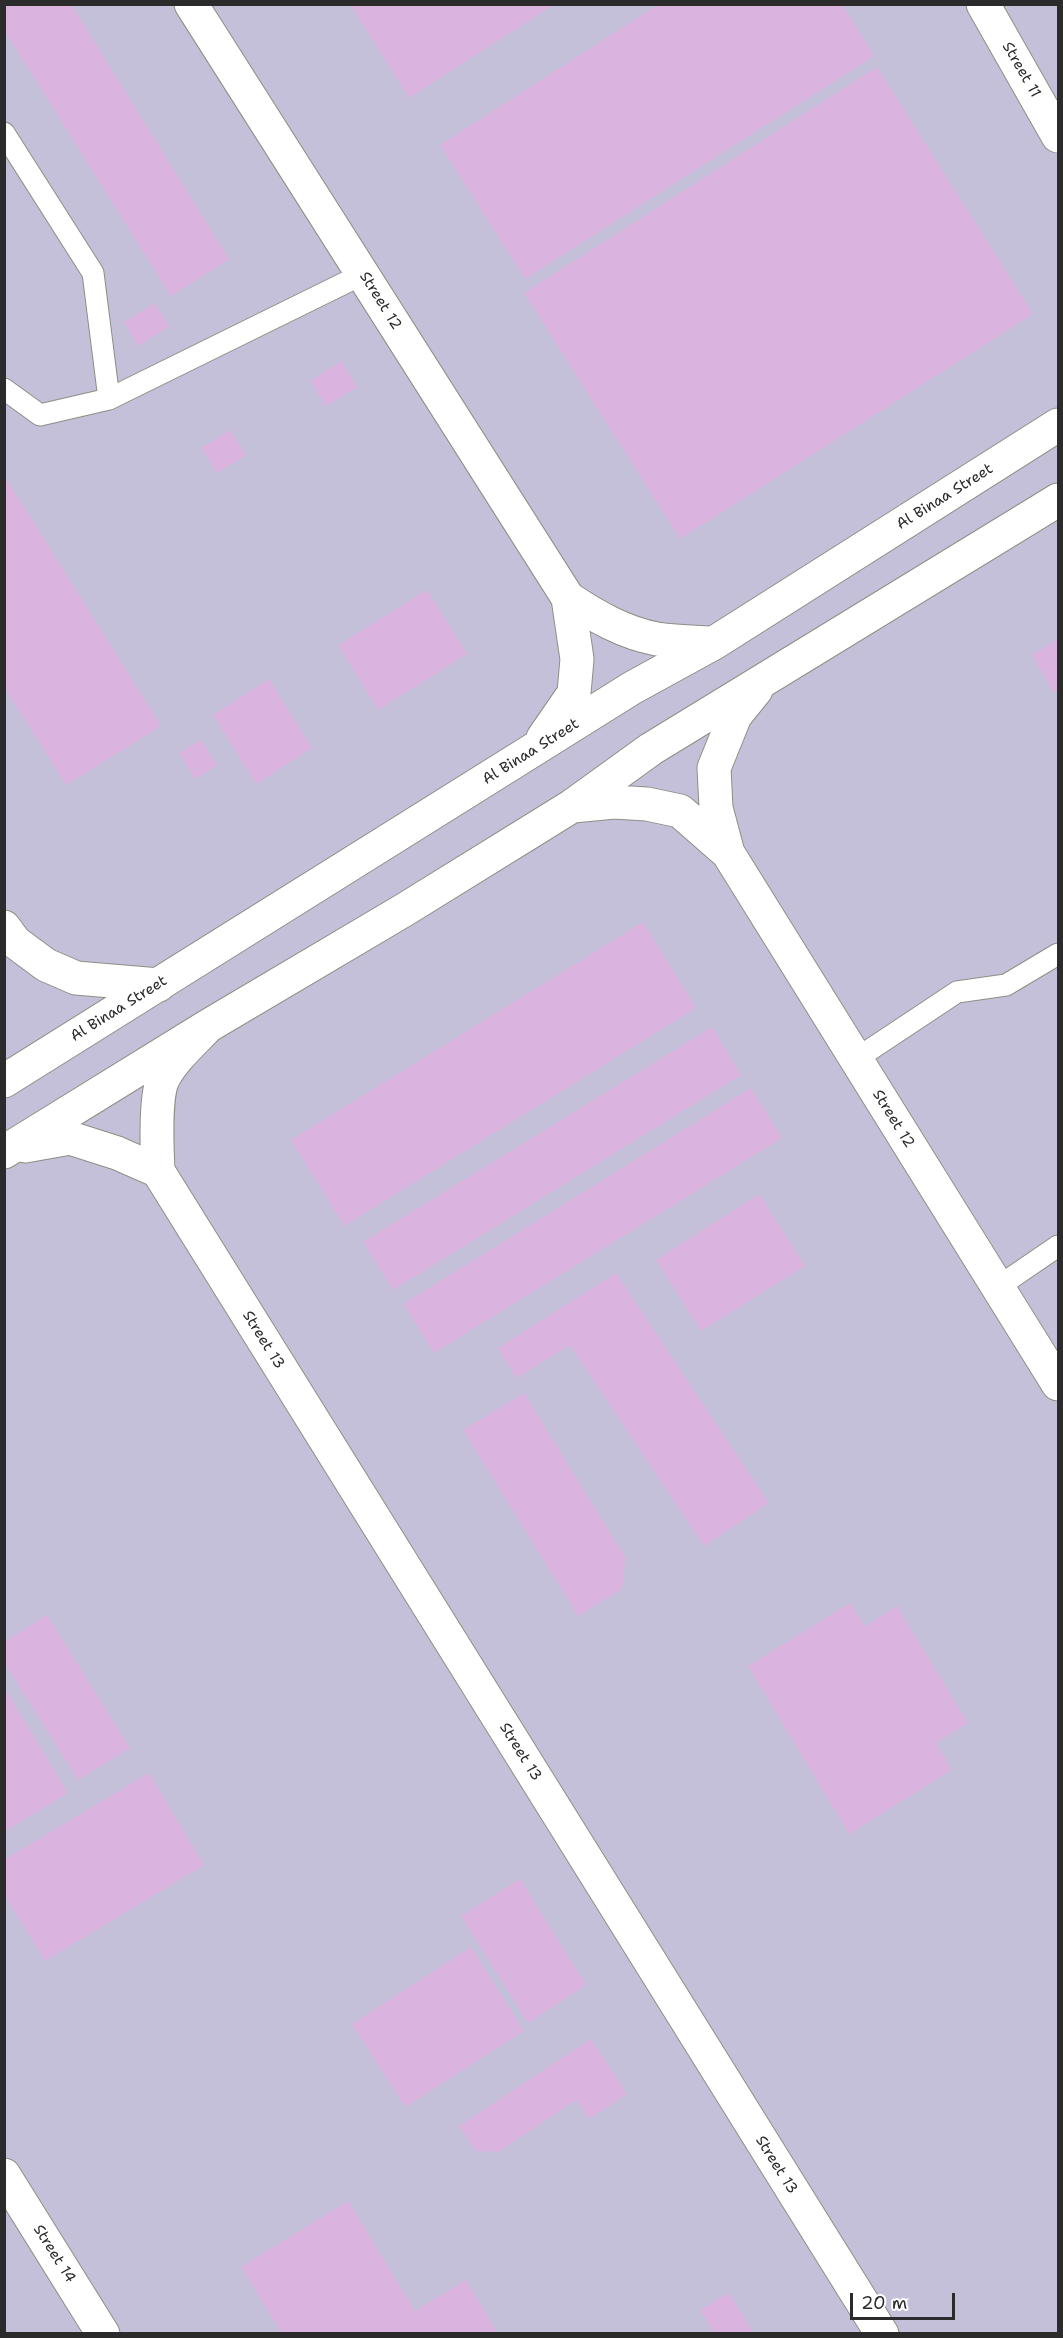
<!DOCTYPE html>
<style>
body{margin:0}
#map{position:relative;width:1063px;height:2338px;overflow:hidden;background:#f7efde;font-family:"Shantell Sans",sans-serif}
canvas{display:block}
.frame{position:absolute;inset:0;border:6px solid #2b2b2b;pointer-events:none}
.scale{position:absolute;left:850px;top:2293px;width:105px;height:27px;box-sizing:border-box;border:3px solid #2b2b2b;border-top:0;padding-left:8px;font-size:18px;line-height:21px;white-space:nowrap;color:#2b2b2b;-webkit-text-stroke:4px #fff;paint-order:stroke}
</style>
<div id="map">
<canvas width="1063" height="2338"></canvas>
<div class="frame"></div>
<div class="scale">20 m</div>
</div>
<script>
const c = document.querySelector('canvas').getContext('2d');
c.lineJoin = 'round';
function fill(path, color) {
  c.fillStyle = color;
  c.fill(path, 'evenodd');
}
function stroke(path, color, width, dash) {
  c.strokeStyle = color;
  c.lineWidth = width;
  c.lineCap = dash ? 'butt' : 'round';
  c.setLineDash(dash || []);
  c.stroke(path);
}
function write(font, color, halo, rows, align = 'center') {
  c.font = font + ' "Shantell Sans",sans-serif';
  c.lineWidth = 5;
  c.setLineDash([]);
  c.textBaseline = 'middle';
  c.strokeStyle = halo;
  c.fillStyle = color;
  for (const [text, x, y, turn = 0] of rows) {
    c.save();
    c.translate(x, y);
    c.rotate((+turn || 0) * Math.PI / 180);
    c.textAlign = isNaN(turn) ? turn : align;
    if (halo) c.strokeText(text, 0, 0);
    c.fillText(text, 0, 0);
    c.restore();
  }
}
const industrial = new Path2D(`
 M5 5H1058V2333H5Z`);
const building = new Path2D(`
 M4 4H71L229 259 171 296 4 30Z
 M350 4H555L409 98Z
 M659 4H842L874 56 525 279 440 145Z
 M877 67 1033 314 680 539 524 293Z
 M155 303 169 327 138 346 124 322Z
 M341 361 357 387 326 406 310 381Z
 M230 430 246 455 217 473 201 448Z
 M4 475 161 726 66 785 4 687Z
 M427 590 467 654 378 710 338 645Z
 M1058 639V689L1053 692 1032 655Z
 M269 679 312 748 256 784 213 715Z
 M201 740 217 765 195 779 179 753Z
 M643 922 696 1008 344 1226 291 1140Z
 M712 1027 741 1075 393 1290 363 1242Z
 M751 1088 782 1138 434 1353 403 1304Z
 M759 1194 805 1266 701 1331 656 1260Z
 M616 1273 769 1503 704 1546 570 1345 516 1378 498 1348Z
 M524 1393 625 1557 622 1589 578 1616 463 1430Z
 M850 1603 865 1626 897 1606 968 1723 936 1743 952 1770 849 1834 748 1666Z
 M47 1615 130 1748 78 1780 4 1662V1642Z
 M4 1687 68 1793 4 1832Z
 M149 1773 204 1865 45 1961 4 1894V1860Z
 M520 1879 586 1985 528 2023 461 1916Z
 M471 1947 524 2031 405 2107 352 2024Z
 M591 2039 627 2094 589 2119 576 2100 498 2152 476 2151 459 2126Z
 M348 2201 415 2311 466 2280 498 2334H282L241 2267Z
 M729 2293 754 2334H715L700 2310Z`);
const lane = new Path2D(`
 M4 133 93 273 109 399
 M4 389 40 415 109 399 363 274
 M856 1059 957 992 1006 985 1058 954
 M998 1287 1058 1246`);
const street = new Path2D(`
 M191 4 568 598 577 659 574 693 543 738
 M983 4 1058 136
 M568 598C595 616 624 633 657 639 676 642 695 642 714 643
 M756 690 735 716 714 768 716 808 728 853 1058 1384
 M573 806 614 802 647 804 680 811 728 853
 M4 927 15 942 46 965 76 978 159 985
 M208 1026C193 1042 173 1059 163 1079 155 1096 157 1150 158 1171L882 2334
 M4 1081 632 688 714 643 1058 425
 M25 1146 70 1138 117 1153 158 1171
 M4 1152 208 1026 404 910 572 806 651 749 1058 500
 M4 2175 103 2334`);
const streetNames = [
 ["Street 11",1021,70,60],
 ["Street 12",380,301,58],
 ["Al Binaa Street",945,497,-32],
 ["Al Binaa Street",531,752,-32],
 ["Al Binaa Street",119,1009,-32],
 ["Street 12",893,1119,58],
 ["Street 13",263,1340,58],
 ["Street 13",520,1752,58],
 ["Street 13",776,2165,58],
 ["Street 14",54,2254,58]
];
fill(industrial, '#c5c0da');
fill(building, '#dab3de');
stroke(lane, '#918d84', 23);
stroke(street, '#918d84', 35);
stroke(lane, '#fff', 21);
stroke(street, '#fff', 33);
write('15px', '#2b2b2b', '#fff', streetNames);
</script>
